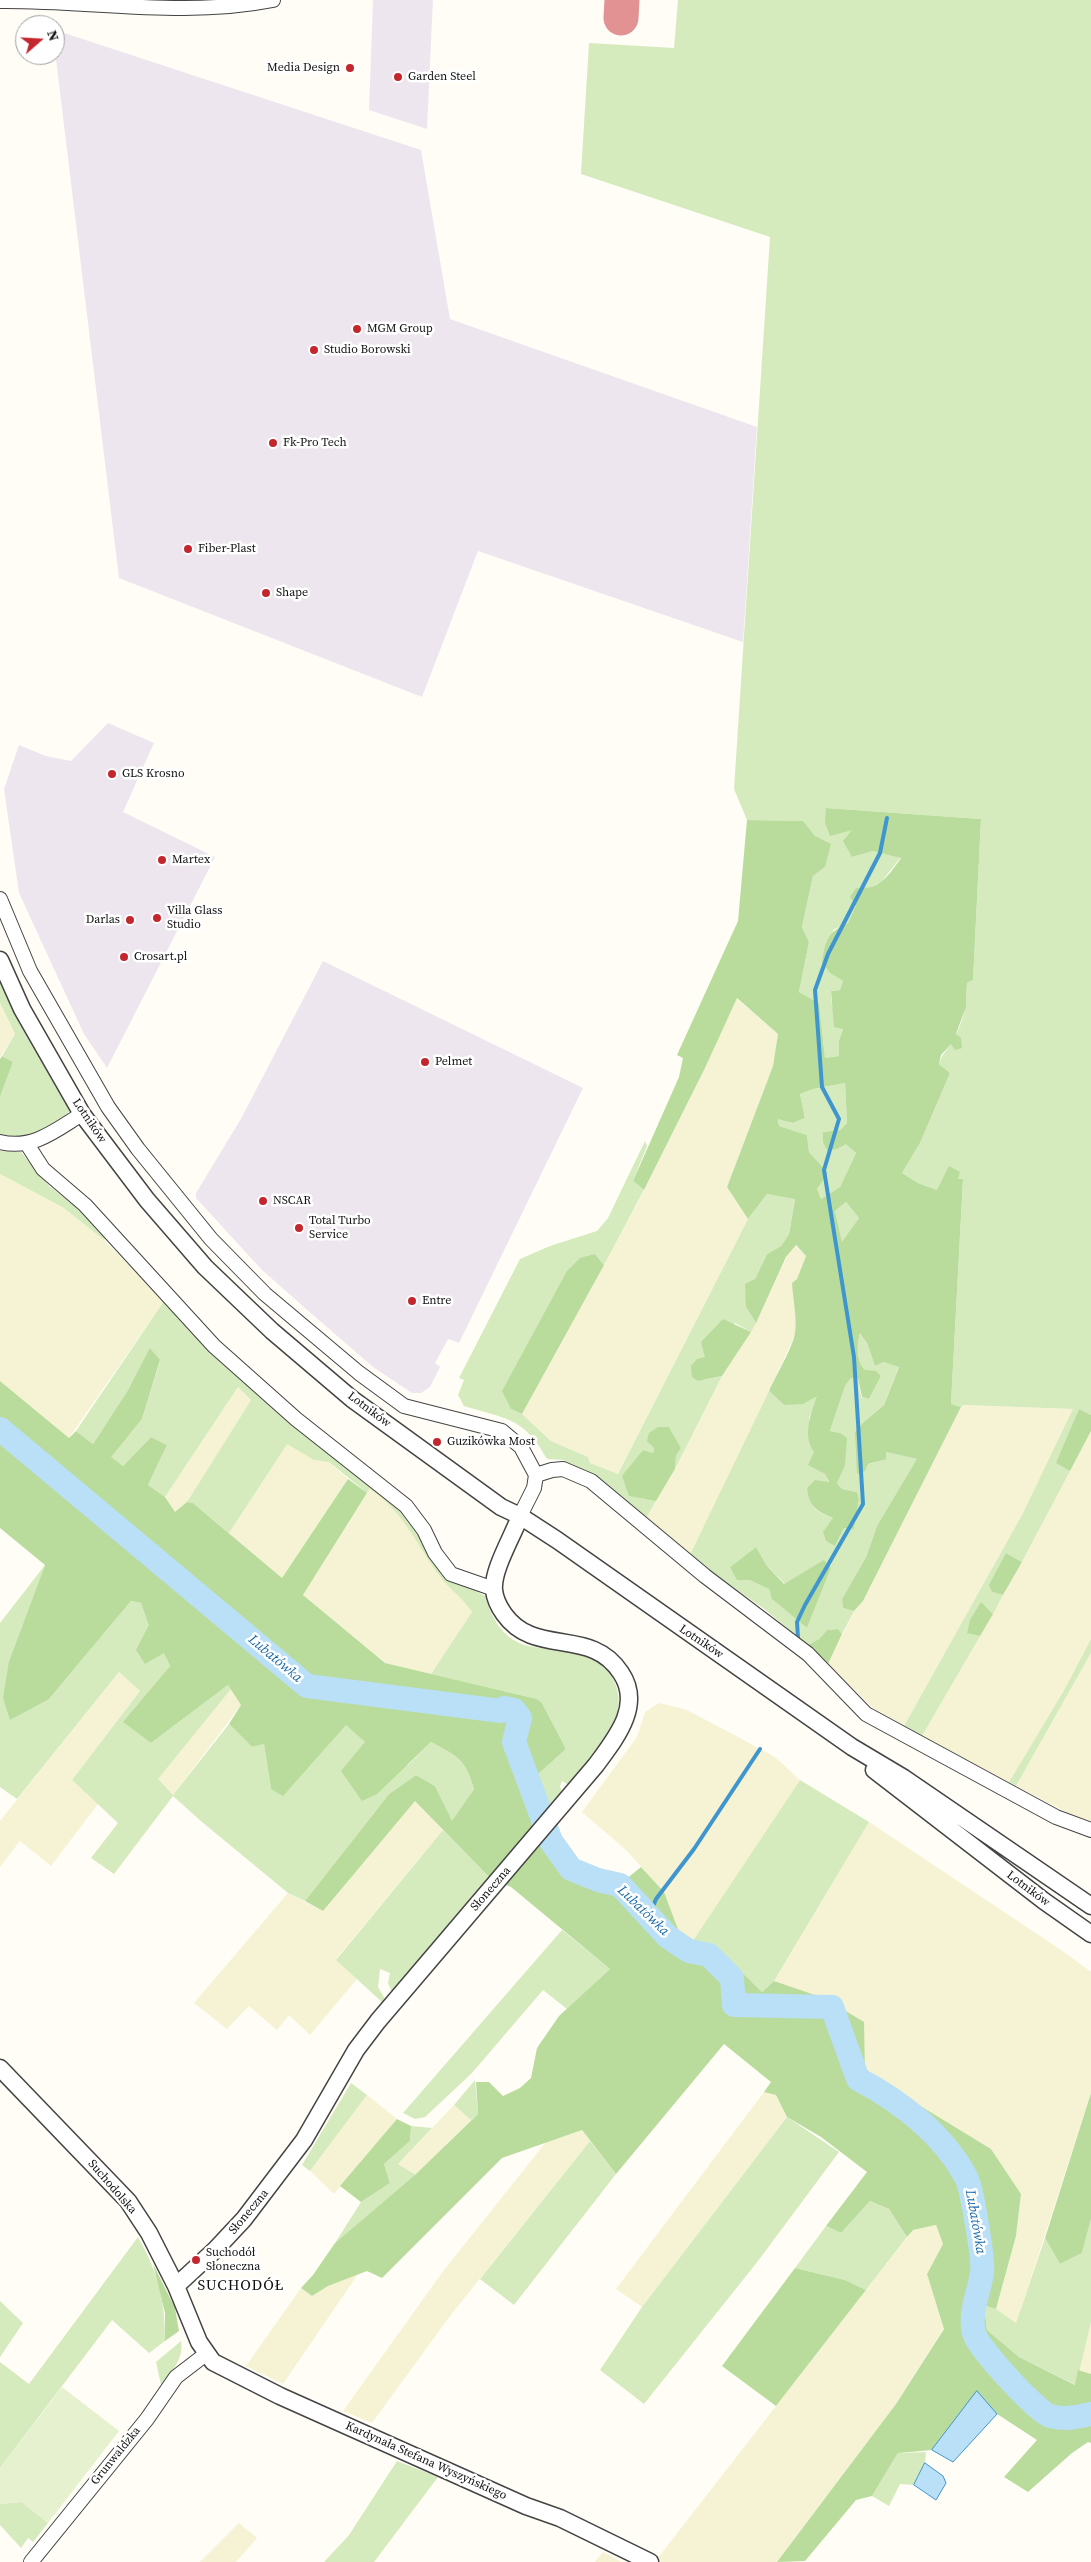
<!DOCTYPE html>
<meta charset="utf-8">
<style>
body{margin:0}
#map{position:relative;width:1091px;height:2562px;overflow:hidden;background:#fffdf5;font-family:"Source Serif 4",serif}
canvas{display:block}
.north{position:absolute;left:15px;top:15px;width:50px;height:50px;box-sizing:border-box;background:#fff;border:1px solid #a0a0a0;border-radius:50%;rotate:71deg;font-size:14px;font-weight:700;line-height:20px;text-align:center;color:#111}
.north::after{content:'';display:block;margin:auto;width:18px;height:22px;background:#c4262e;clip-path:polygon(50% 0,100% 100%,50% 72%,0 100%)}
</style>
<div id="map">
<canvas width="1091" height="2562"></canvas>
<div class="north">N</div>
</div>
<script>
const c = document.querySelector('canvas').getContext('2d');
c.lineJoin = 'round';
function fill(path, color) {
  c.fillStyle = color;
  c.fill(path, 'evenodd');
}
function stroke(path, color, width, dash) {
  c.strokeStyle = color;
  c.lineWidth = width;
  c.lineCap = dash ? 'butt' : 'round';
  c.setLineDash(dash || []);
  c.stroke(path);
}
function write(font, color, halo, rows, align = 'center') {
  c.font = font + ' "Source Serif 4",serif';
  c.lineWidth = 5;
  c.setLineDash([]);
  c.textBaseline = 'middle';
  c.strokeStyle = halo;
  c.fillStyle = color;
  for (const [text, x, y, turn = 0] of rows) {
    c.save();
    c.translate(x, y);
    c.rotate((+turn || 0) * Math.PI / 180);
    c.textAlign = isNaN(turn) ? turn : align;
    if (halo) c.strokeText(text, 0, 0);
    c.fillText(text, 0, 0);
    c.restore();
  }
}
const industrial = new Path2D(`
 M373 0H433L427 129 369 110Z
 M55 30 421 150 450 319 757 427 743 642 478 551 422 697 119 578 55 51Z
 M108 723 154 743 123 812 215 857 107 1068 84 1034 19 893 4 789 19 745 46 756 71 761Z
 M323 961 583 1088 459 1343 448 1339 435 1363 440 1367 430 1387 421 1393H412L373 1367 305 1308 262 1270 196 1198V1193L242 1117Z`);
const farmland = new Path2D(`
 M736 998 778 1034 773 1066 727 1187 748 1219 618 1474 590 1463 588 1457 551 1441 522 1414 641 1197 705 1068Z
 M0 1003 15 1034 0 1057Z
 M0 1174 64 1208 104 1240 164 1301 69 1438 0 1381Z
 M795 1245 806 1256 797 1279 795 1335 695 1550 689 1557 645 1520 675 1469 722 1376 751 1332 787 1257Z
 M238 1387 251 1400 187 1502 175 1513 165 1497Z
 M962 1405 1074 1409 1023 1513 904 1726 873 1708 828 1664 854 1611 863 1601Z
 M1091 1431V1639L1063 1692 1009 1782 922 1736 1022 1562Z
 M286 1443 314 1460 329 1462 348 1479 282 1578 229 1533Z
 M370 1489 383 1497 408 1525 439 1576 465 1601 472 1612 431 1674 385 1663 303 1595Z
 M1091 1653V1821L1072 1815 1016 1786Z
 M119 1672 140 1691 72 1780 98 1804 51 1866 20 1841 0 1867V1821Z
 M231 1689 241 1705 173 1795 157 1779Z
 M659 1703 687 1710 725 1730 775 1757 800 1780 690 1945 681 1937 664 1892 626 1850 582 1812 637 1737 645 1712Z
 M415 1800 443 1830 336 1959 357 1979 310 2035 289 2015 277 2030 249 2006 227 2029 194 2003 288 1893 323 1911Z
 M869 1822 1061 1950 1091 1972V2093L1016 2324 996 2309 1016 2236 1021 2194 991 2149 865 2072 824 1998 774 1981Z
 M764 2092 776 2095 787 2117 642 2307 616 2289Z
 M367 2095 397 2119 334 2194 310 2171Z
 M454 2105 471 2120 416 2175 398 2164Z
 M582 2130 590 2141 450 2316 372 2423 343 2411 444 2270 546 2142Z
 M936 2225 943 2244 927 2274 944 2328 896 2404 777 2562H661L657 2559 913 2230Z
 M358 2274 283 2384 246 2366 301 2288 312 2296 328 2286Z
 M1091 2322V2374L1078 2370Z
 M239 2523 257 2538 236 2562H200Z
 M603 2552 622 2562H595Z`);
const green = new Path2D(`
 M678 0H1091V1415L1079 1409 1057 1463 1070 1471 1022 1562 1006 1553 992 1592 1003 1595 993 1614 981 1603 967 1632 980 1636 922 1736 904 1726 1023 1513 1073 1409 963 1405 961 1407 951 1404 963 1179H958L937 1190 918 1183 902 1173 920 1143 950 1073 939 1064C942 1054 948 1049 953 1040 963 1024 968 1002 967 983L973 980 981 819 826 808 852 830V857L873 851 901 857 882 881 868 889 848 923 833 930 830 973 843 981 840 990 831 991C831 1007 834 1015 843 1028L839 1040V1056L825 1058 819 1003 799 992 809 942 802 927 813 876 825 867 815 836 802 821 747 820 734 789 770 237 581 174 589 43 674 48Z
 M0 977 20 1025 71 1109C55 1131 26 1141 0 1136V1097L13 1062 2 1056 15 1034 0 1003Z
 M845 1083 847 1123 840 1130 823 1132 837 1149 846 1143 856 1153 840 1187 821 1199 817 1189 828 1173 809 1152 807 1135 779 1126 778 1118 793 1123 805 1118 800 1094 813 1089Z
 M645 1141 647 1146 633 1181 644 1190 604 1265 595 1254 511 1409 522 1414 551 1441 588 1457 590 1463 618 1474 748 1219 767 1194 795 1198 789 1234 781 1246 767 1254 755 1279 746 1307 756 1323 751 1332 735 1323 705 1357 704 1380 722 1376 675 1469 676 1456 681 1448 669 1427 654 1448 653 1453 643 1450 635 1462 642 1499H650L656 1501 645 1520 564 1466V1460L547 1459C524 1417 506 1419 464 1406L458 1395 464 1380 459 1378 520 1259 550 1246 597 1231 608 1218Z
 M0 1151 21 1152 49 1186 90 1218 107 1237 104 1240 64 1208 0 1174Z
 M846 1202 859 1218 842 1243 835 1211Z
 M164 1301 399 1505 467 1586 485 1596C490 1611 495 1625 508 1636 529 1654 560 1645 585 1654 598 1659 610 1670 615 1683 631 1721 591 1758 569 1785L562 1781 560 1786 562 1793 544 1811 537 1775 566 1749 542 1703 537 1699 431 1674 472 1612C462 1597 448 1588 438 1574 416 1543 402 1510 370 1489L367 1493 329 1462 314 1460 287 1444 229 1533 193 1503 187 1502 251 1400 238 1387 165 1497 148 1485 167 1445 151 1437 123 1466 110 1457 142 1419 160 1361 151 1349 128 1390 93 1444 76 1431Z
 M860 1332 867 1343 875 1366 884 1362 899 1366 884 1405 865 1421 868 1464 873 1463 886 1452 918 1459 877 1526 866 1557 842 1599 843 1608 854 1611 842 1634 838 1629 827 1630 819 1639 808 1645 763 1608 689 1557 769 1391 784 1405 818 1395 809 1418 816 1468 825 1474 829 1483 807 1488C808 1506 817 1513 833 1518L835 1546 844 1528H854L859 1499 857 1492 842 1489 837 1483 839 1433 830 1431 845 1386 851 1378 858 1377 861 1397 869 1399 881 1376 875 1371H865C856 1360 857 1345 860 1332ZM756 1547 767 1566 785 1584 803 1573 831 1568 807 1628 773 1599 769 1589 730 1567Z
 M45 1565 9 1661 49 1699 131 1601 141 1603 170 1666 124 1722 151 1743 228 1685 231 1689 158 1779 173 1795 229 1724 252 1747 264 1744 271 1789 346 1724 365 1742 408 1765 431 1742C458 1757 465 1758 474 1789L452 1822 435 1786 416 1775 389 1794 305 1901 288 1893 202 1822 173 1796 114 1874 91 1858 118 1823 72 1780 140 1691 119 1672 17 1799 0 1787V1623Z
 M1091 1639V1653L1016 1786 1009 1782 1063 1692Z
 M800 1780 869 1822 774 1981 762 1992 716 1947 690 1945Z
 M443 1830 490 1878 399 1988 392 1992 388 1983 390 1973 380 1969 378 1987 385 1999 383 2003 336 1960Z
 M562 1930 610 1969 567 2009 543 1990 472 2073 425 2117 415 2119 403 2113Z
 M475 2080 478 2114 471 2120 454 2105Z
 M351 2083 367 2095 310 2171 302 2165Z
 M787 2117 839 2152 758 2261 644 2404 600 2370 642 2307Z
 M411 2126 432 2128 398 2164 416 2175 335 2243 361 2202 390 2183 384 2164 410 2141Z
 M590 2141 616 2174 514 2305 480 2279Z
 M870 2201 889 2209 907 2237 866 2290 845 2280 795 2268 826 2226 841 2233Z
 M1091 2219V2322L1076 2385 1019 2357 987 2330 984 2304 996 2309 1016 2323 1045 2238 1060 2264 1082 2253Z
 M138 2237C158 2273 165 2299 165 2341L149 2353 112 2320 0 2468V2362L29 2384Z
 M0 2301 23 2323 0 2357Z
 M181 2341C184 2359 172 2371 161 2385L156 2362Z
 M926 2452 925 2463 914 2485 900 2484 889 2506 872 2496 898 2453Z
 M397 2461 438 2477 374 2562H324L349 2535Z
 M22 2502 48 2523 33 2542 28 2538 21 2548 0 2525V2504Z`);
const forest = new Path2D(`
 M826 808 981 819 973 980 967 983 966 1007 956 1034 961 1038 962 1048 955 1050 951 1044 941 1055 939 1064 950 1073 920 1143 902 1173 918 1183 937 1190 949 1166 960 1172 958 1179H963L951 1404 961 1407 863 1601 854 1611 843 1608 842 1599 866 1557 877 1526 917 1459 886 1452V1459L868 1464 865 1471 857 1474 855 1432 865 1421 884 1405 899 1367 884 1362 875 1366 867 1343 860 1333C857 1345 856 1361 865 1370L876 1371 881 1376 869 1399 862 1397 858 1378H851L845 1386 830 1431 840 1433 847 1438 845 1465 837 1483 842 1489 857 1492 859 1499 854 1529 844 1528 835 1546 826 1541 823 1532 833 1518C817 1512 808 1506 807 1488L815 1480 829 1482 825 1474 808 1465 814 1452C802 1435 811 1413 817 1396L803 1404 784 1405 769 1391C775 1377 793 1347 795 1333 797 1316 793 1300 792 1283L797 1279 806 1256 796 1245 786 1257 756 1323 746 1307 745 1284 755 1279 767 1254 781 1246 789 1234 795 1199 767 1194 748 1219 727 1187 773 1066 778 1034 737 998 705 1068 644 1190 633 1181 679 1077 683 1058 677 1055 738 921 747 820 803 821 815 836 831 844 825 867 813 876 802 927 809 942 799 992 819 1003 825 1058 839 1056V1040L843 1029 834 1027 831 991 840 990 843 981 830 973 822 962C826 939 827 933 848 923L856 906 850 897 856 888C879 891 889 875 901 858L873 851 852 857 843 841 852 830 830 836 825 823ZM845 1083 847 1123 840 1130 823 1132V1142L827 1150 837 1149 846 1144 856 1153 840 1187 821 1199 817 1189 828 1173 809 1152 807 1135 779 1126 778 1119 793 1123 805 1118 800 1094 813 1089ZM846 1202 859 1218 842 1242 835 1211Z
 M2 1056 13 1062 0 1097V1059Z
 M595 1254 604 1265 522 1414 511 1409 502 1391 567 1271 580 1258Z
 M723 1319 751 1332 722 1376 698 1381 692 1377 691 1366 697 1359 705 1357 701 1342Z
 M150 1348 160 1360 142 1419 111 1457 123 1466 151 1437 167 1445 148 1485 165 1497 175 1512 187 1502 193 1503 282 1578 348 1479 367 1493 303 1595 385 1663 537 1699 542 1703 566 1749 537 1775 547 1824 574 1867 620 1884 641 1867 664 1892 681 1937 690 1945 716 1947 762 1992 774 1981 824 1998 864 2022 865 2072 991 2149 1021 2194 1016 2236 996 2309 984 2305 987 2330 1019 2357 1075 2385 1078 2370 1091 2374V2443L1088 2442 1072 2453 1028 2492 1004 2477 1037 2440 997 2414 977 2392 932 2450 898 2453 872 2496 856 2500 805 2561 777 2562 896 2404 944 2329 927 2274 943 2244 936 2225 913 2230 907 2237 889 2209 870 2201 841 2233 826 2226 867 2172 821 2137 787 2117 776 2095 764 2092 771 2082 724 2044 616 2174 582 2130 502 2158 382 2278 367 2271 328 2286 312 2296 301 2288 313 2275 335 2243 415 2175 478 2114 476 2082H489L503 2096 520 2088 531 2078 537 2048 559 2016 610 1969 511 1887 490 1878 415 1801 323 1911 305 1901 389 1794 416 1775 435 1786 452 1821 474 1789C465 1758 458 1757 431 1742L377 1794 362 1801 341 1771 365 1742 346 1725 283 1796 271 1789 264 1744 252 1747 229 1724 241 1705 228 1685 151 1743 123 1722 170 1666 164 1653 145 1664 136 1650 149 1625 141 1603 131 1601 49 1699 10 1720 3 1698 9 1661 45 1565 0 1528V1381L69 1438 76 1431 93 1444 128 1390Z
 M1079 1409 1091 1415V1431L1070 1471 1056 1463Z
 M658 1427H669L681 1448 676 1456 675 1469 656 1501 629 1496 622 1476 643 1450 653 1453 654 1448 647 1441 649 1433Z
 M756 1547 767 1566 784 1584 824 1560 831 1568 807 1628 772 1599 769 1589 750 1580H737L730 1567Z
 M1006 1553 1022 1562 1003 1595 992 1592 989 1585Z
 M981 1602 993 1614 980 1636 967 1633 970 1620Z
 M838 1629 842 1634 828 1664 808 1645 819 1639 827 1630Z
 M1091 2093V2219L1082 2253 1060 2264 1045 2238Z
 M397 2119 411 2126 410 2141 384 2164 390 2183 361 2202 340 2186Z
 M153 2264 175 2308 179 2331 165 2341V2313Z
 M795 2268 845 2280 866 2290 776 2406 722 2366Z`);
const pitch = new Path2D(`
 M62 2387 119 2431 48 2523 22 2502 0 2504V2468Z`);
const water = new Path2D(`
 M977 2391 997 2414 953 2462 932 2450Z
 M925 2463 943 2476 946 2483 936 2500 914 2485Z`);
const stream = new Path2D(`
 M798 1638 797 1622 805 1605 863 1504 854 1357 824 1170 839 1119 822 1087 815 990 828 954 880 853 887 818
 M649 1917 656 1899 694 1849 760 1749`);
const river = new Path2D(`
 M0 1429 307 1686 501 1711 504 1708 514 1710 520 1718 514 1742 551 1841 571 1869 598 1880 620 1885 668 1937 689 1951 709 1955 732 1978 734 2005 832 2007 858 2079C900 2101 943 2134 966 2177 972 2188 984 2261 982 2273 979 2293 969 2313 974 2333 977 2347 1037 2412 1050 2416 1064 2420 1077 2417 1091 2414`);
const taxiway = new Path2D(`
 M621 18 622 0`);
const minor = new Path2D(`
 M0 1C91 0 183 18 273 0
 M0 899 30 971 108 1107 138 1149 211 1239 265 1294 359 1373 404 1406 502 1431 521 1447 536 1475 534 1488 520 1516
 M0 1142C33 1150 56 1130 82 1114
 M27 1144 43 1169 85 1205 214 1346 296 1419 406 1506 424 1530 435 1553 451 1574 494 1589
 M536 1475 552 1470 563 1469 591 1481 705 1576 808 1654 866 1714 1056 1817 1091 1830
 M31 2562 147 2419 176 2377 206 2354`);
const tertiary = new Path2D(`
 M0 960 22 1009 82 1114 147 1200 205 1267 272 1331 352 1399 501 1507 520 1516 557 1540 852 1747 904 1778 1091 1906
 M874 1770 1044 1901 1091 1934
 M0 2068 128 2201 149 2233 176 2286 199 2342 213 2362 280 2396 526 2506 560 2518 650 2562
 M176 2286 215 2250 244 2219 304 2140 356 2050 378 2021 596 1765C615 1739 643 1706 621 1673 591 1626 535 1658 504 1614 499 1607 495 1600 494 1590 492 1570 513 1536 520 1516`);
const markers = [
 [350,68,5,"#c4262e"],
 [398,77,5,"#c4262e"],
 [357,329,5,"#c4262e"],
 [314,350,5,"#c4262e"],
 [273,443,5,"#c4262e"],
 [188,549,5,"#c4262e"],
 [266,593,5,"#c4262e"],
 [112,774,5,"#c4262e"],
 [162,860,5,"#c4262e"],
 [157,918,5,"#c4262e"],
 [130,920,5,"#c4262e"],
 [124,957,5,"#c4262e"],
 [425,1062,5,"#c4262e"],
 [263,1201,5,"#c4262e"],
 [299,1228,5,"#c4262e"],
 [412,1301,5,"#c4262e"],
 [437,1442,5,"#c4262e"],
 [196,2260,5,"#c4262e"]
];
const poiNames = [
 ["Media Design",340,68,"right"],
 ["Garden Steel",408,77],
 ["MGM Group",367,329],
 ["Studio Borowski",324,350],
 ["Fk-Pro Tech",283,443],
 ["Fiber-Plast",198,549],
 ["Shape",276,593],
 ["GLS Krosno",122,774],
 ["Martex",172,860],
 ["Villa Glass",167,911],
 ["Studio",167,925],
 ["Darlas",120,920,"right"],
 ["Crosart.pl",134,957],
 ["Pelmet",435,1062],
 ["NSCAR",273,1201],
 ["Total Turbo",309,1221],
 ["Service",309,1235],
 ["Entre",422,1301],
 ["Guzikówka Most",447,1442],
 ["Suchodół",206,2253],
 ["Słoneczna",206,2267]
];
const streetNames = [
 ["Lotników",89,1121,56],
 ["Lotników",369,1410,37],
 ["Lotników",701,1642,34],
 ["Słoneczna",491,1889,-49],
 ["Lotników",1028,1889,37],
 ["Suchodolska",112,2187,49],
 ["Słoneczna",249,2212,-50],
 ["Grunwaldzka",116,2456,-51],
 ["Kardynała Stefana Wyszyńskiego",426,2461,24]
];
const waterNames = [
 ["Lubatówka",275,1659,40],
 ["Lubatówka",643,1911,44],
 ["Lubatówka",975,2222,80]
];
const quarterNames = [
 ["SUCHODÓŁ",241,2286]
];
fill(industrial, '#eee6ef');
fill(farmland, '#f6f3d4');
fill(green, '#d5ebbd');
fill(forest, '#b9dc9c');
fill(pitch, '#e6f2cf');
fill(water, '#b9e0f7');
stroke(water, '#3f96cf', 1);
stroke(stream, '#3f96cf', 4);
stroke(river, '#b9e0f7', 24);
stroke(taxiway, '#e29292', 35);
stroke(minor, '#444', 16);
stroke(tertiary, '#444', 19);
stroke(minor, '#fff', 14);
stroke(tertiary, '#fff', 16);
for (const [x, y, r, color] of markers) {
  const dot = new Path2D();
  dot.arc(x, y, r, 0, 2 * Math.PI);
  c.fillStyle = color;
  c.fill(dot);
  stroke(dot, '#fff', 2);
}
write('12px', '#111', '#fff', poiNames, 'left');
write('12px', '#111', '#fff', streetNames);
write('italic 14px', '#1768a6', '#fff', waterNames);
c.letterSpacing = '1px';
write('15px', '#111', '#fff', quarterNames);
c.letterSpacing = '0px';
</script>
